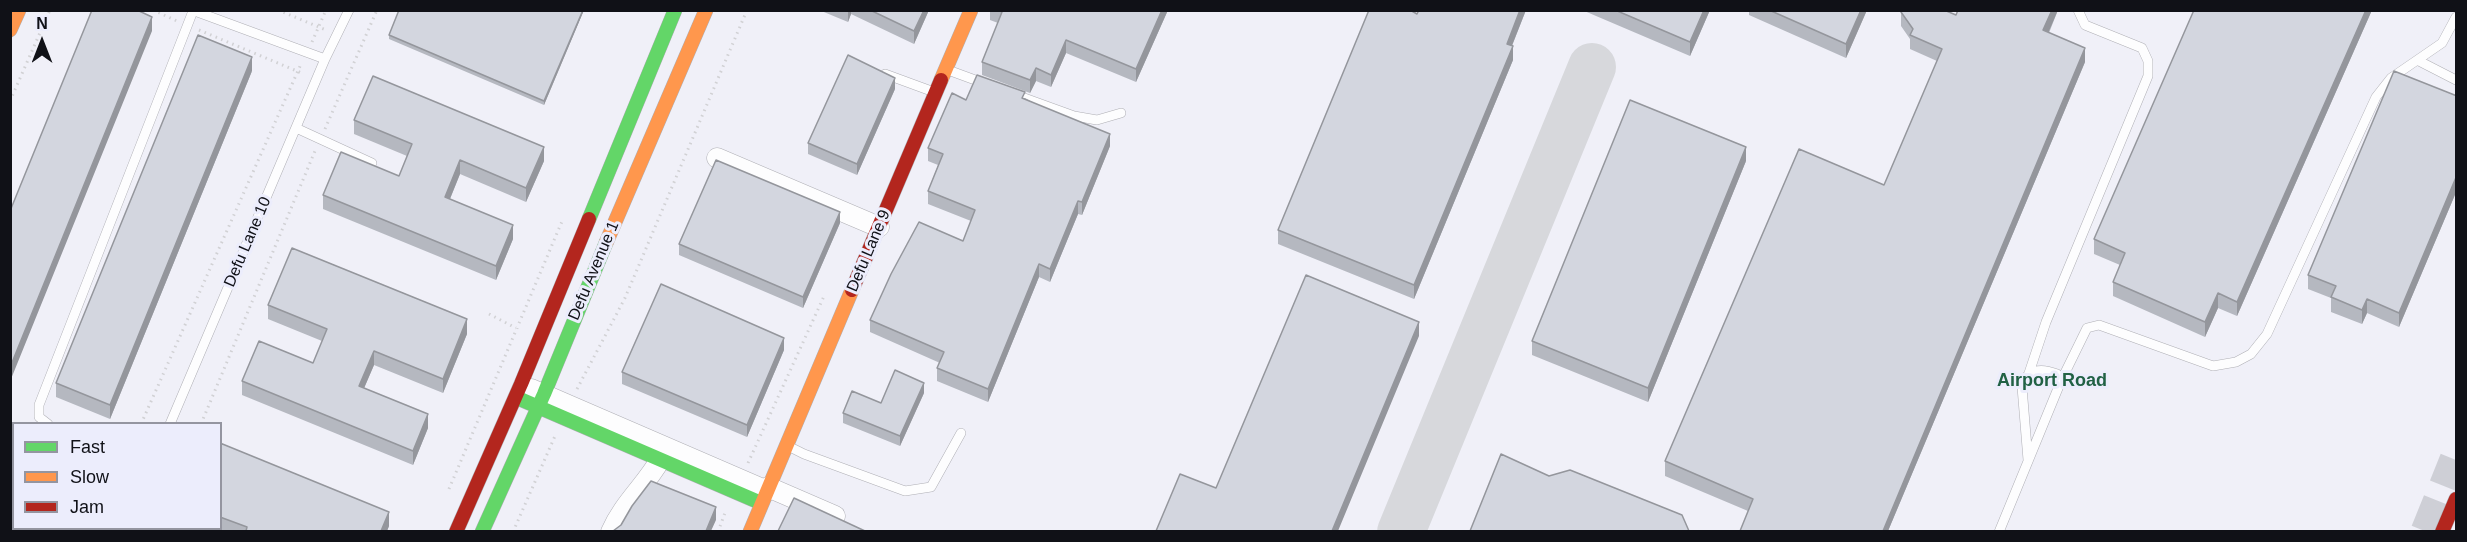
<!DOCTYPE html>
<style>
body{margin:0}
#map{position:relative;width:2467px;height:542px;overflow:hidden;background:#f0f0f8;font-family:Arial,sans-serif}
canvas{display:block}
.frame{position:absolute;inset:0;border:12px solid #101117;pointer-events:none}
.legend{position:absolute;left:12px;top:422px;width:210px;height:108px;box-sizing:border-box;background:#ecedfc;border:2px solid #9495a0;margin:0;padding:8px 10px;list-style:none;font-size:18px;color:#101117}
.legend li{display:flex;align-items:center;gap:12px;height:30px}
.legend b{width:30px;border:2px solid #9495a0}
.north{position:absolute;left:12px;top:12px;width:60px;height:60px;-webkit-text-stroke:4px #ecedfc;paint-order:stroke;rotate:0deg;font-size:16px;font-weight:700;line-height:24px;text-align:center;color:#101117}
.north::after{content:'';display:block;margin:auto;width:21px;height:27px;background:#101117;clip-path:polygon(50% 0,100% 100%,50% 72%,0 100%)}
</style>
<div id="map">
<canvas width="2467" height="542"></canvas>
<div class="frame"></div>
<ul class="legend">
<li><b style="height:8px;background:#63d668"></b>Fast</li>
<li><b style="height:8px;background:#ff974d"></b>Slow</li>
<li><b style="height:8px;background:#b3261e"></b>Jam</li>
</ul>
<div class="north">N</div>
</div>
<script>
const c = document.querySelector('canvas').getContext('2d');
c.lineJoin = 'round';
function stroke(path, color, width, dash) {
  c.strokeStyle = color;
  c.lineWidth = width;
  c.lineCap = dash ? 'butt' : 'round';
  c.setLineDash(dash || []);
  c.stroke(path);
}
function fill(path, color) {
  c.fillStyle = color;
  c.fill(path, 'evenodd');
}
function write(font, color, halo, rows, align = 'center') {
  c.font = font + ' Arial,sans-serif';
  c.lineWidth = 6;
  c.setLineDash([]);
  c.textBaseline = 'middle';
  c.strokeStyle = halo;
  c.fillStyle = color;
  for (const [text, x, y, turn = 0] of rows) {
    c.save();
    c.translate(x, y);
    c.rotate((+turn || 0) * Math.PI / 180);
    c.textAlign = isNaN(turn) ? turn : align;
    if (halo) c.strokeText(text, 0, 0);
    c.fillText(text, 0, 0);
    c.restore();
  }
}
const taxiway = new Path2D(`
 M1401 532 1592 67`);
const highwayTunnel = new Path2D(`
 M2427 532 2456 460`);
const path = new Path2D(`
 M153 10 177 21
 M278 10 326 30
 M199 30 304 74
 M312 42 326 10
 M10 101 50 10
 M325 129 377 10
 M489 314 516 328
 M577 389 625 298 747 10
 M141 424 301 64
 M201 424 315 151
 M748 463 825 294
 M449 489 563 219
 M95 532 96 528
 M156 532 157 528
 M513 532 555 436
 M718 532 726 510`);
const lane = new Path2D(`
 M192 10 325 59
 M2419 61 2456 80
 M948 70 986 84
 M885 74 934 92
 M1016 95 1074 116 1097 120 1121 113
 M296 128 372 163
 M2029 373 2046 322 2148 76V61L2142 48 2085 25 2078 10
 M48 424 39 417V405L193 11
 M170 424 325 59 349 10
 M788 446 804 454 905 491 931 487 961 433
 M2028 460 2022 387C2026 368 2042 368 2057 374L2061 381
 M122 532 123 528
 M1999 532 2061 381 2087 328 2099 325 2213 366 2236 362 2251 354 2267 334 2376 97 2391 78 2442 43 2456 17`);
const street = new Path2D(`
 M717 158 879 227
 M531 389 767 491
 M768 487 835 516
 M611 532C623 504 645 486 660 460`);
const fast = new Path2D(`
 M589 219 675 10
 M520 399 761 503
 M482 532 544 394 606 243`);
const slow = new Path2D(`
 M10 30 19 10
 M941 80 971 10
 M606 243 706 10
 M750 532 852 290`);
const jam = new Path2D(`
 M852 290 941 80
 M456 532 521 384 589 219
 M2442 532 2456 499`);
const wall = new Path2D(`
 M584 10 544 105 389 39V35Z
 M819 10H929L914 44 851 14 848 22Z
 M990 10H1168L1136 82 1066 53 1051 87 1036 81 1030 93 982 75V62L998 23 990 20Z
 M1419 10H1526L1512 46 1513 60 1414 299 1278 244V230Z
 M1582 10H1710L1690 56Z
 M1749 10H1867L1846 58 1749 15Z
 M1958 10H2058L2049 33 2085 62 1888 531H1740L1748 511 1665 476V461L1884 185 1937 61 1910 49V39L1901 26V12L1956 15Z
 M2372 10 2237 316 2218 308 2205 337 2113 296V282L2120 265 2094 254V239Z
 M252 71 110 419 56 397V383Z
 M895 89 857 175 808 154V143Z
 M2457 96V190L2399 327 2367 313 2362 324 2331 312V298L2308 289V275Z
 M1025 98 1110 146 1082 215 1078 214 1050 282 1039 277 988 402 937 381V368L940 363 870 332V320L963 241 971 221 928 204V191L938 165 928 161V148L966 100Z
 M354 120 544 161 526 202 460 174 450 199 513 239 496 280 323 209V195L399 176 407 156 354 134Z
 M1746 161 1648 402 1532 355V341Z
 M840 223 803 308 679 255V244Z
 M268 305 467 334 443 393 374 365 364 388 428 428 413 465 242 395V381L313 363 322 341 268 319Z
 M784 350 747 437 622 384V372Z
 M924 393 900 446 843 423V413L881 403Z
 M220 443 389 526 387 531H222L215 528H220Z`);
const shadedWall = new Path2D(`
 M583 10H584L544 105V101Z
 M848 10H851V14L848 22Z
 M924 10H929L914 44V31Z
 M1162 10H1168L1136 82V69Z
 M1520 10H1526L1507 58V44Z
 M1704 10H1710L1690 56V42Z
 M1861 10H1867L1846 58V44Z
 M2052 10H2058L2043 45V30Z
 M2366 10H2372L2237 316V302Z
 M152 17V31L11 379V365Z
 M1066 40V53L1051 87V75Z
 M1513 46V60L1414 299V285Z
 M2085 48V62L1888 531H1883Z
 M252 57V71L110 419V405Z
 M1036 68V81L1030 93V80Z
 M895 78V89L857 175V164Z
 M1110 134V146L1082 215V202Z
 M544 147V161L526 202V188Z
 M1746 147V161L1648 402V388Z
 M460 160V174L445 211V197Z
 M2457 175V190L2399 327V313Z
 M1078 201V214L1050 282V269Z
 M840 212V223L803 308V297Z
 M513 225V239L496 280V266Z
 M1039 264V277L988 402V389Z
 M2218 293V308L2205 337V322Z
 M2367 299V313L2362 324V310Z
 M467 319V334L443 393V379Z
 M1419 322V336L1338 531H1332Z
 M784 338V350L747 437V425Z
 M374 351V365L359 400V386Z
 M924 383V393L900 446V436Z
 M428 414V428L413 465V451Z
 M716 507V520L711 531H706Z
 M389 512V526L387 531H381Z
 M43 528H51L50 531H42Z`);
const building = new Path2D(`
 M92 10H137L152 17 11 365 10 211Z
 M399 10H583L544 101 389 35Z
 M870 10H924L914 31Z
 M998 10H1162L1136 69 1066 40 1051 75 1036 68 1030 80 982 62 1002 12Z
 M1369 10H1410L1417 14 1419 10H1520L1507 44 1513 46 1414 285 1278 230Z
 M1615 10H1704L1690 42Z
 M1769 10H1861L1846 44Z
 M1901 10H1944L1956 15 1958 10H2052L2043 30 2085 48 1883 531H1740L1753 499 1665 461 1799 149 1884 185 1942 49 1910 35 1913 29 1901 12Z
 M2194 10H2366L2237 302 2218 293 2205 322 2113 282 2125 253 2094 239Z
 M198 35 252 57 110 405 56 383Z
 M848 55 895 78 857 164 808 143Z
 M2394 71 2457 96V175L2399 313 2367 299 2362 310 2331 297 2336 286 2308 275Z
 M977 75 1025 92 1022 98 1110 134 1082 202 1078 201 1050 269 1039 264 988 389 937 368 944 352 870 320 891 274 919 222 963 241 975 210 928 191 943 154 928 148 952 93 966 100Z
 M373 76 544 147 526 188 460 160 445 197 513 225 496 266 323 195 341 152 399 176 412 144 354 120Z
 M1630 100 1746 147 1648 388 1532 341Z
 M716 160 840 212 803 297 679 244Z
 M292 248 467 319 443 379 374 351 359 386 428 414 413 451 242 381 259 341 313 363 327 329 268 305Z
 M1306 275 1419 322 1332 531H1156L1180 474 1216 488Z
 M661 284 784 338 747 425 622 372Z
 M895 370 924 383 900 436 843 413 852 391 881 403Z
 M12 439 14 440V528H43L42 531H10V442Z
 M220 443 389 512 381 531H246L247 527 220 517Z
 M1501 454 1549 476 1570 470 1682 515 1689 531H1470Z
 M651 481 716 507 706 531H613L621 525 632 506Z
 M794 498 865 531H778Z`);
const streetNames = [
 ["Defu Lane 10",248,242,-67],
 ["Defu Lane 9",869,251,-67],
 ["Defu Avenue 1",594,271,-67]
];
const neighbourhoodNames = [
 ["Airport Road",2052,381]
];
stroke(taxiway, '#d7d8dc', 48);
stroke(highwayTunnel, '#cecfd6', 33, [33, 16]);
stroke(lane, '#afafb5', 10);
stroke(street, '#afafb5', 21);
stroke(fast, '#afafb5', 15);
stroke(slow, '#afafb5', 15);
stroke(jam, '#afafb5', 15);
stroke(path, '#d1d1d4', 3, [1.5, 4.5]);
stroke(lane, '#fdfdfe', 9);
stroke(street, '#fdfdfe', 20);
stroke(fast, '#63d668', 14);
stroke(slow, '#ff974d', 14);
stroke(jam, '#b3261e', 14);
fill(wall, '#b5b8c0');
fill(shadedWall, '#94969c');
fill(building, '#d3d6df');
stroke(building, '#94969c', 1.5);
write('16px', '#101117', '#ecedfc', streetNames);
write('bold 18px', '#216145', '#ecedfc', neighbourhoodNames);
</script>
